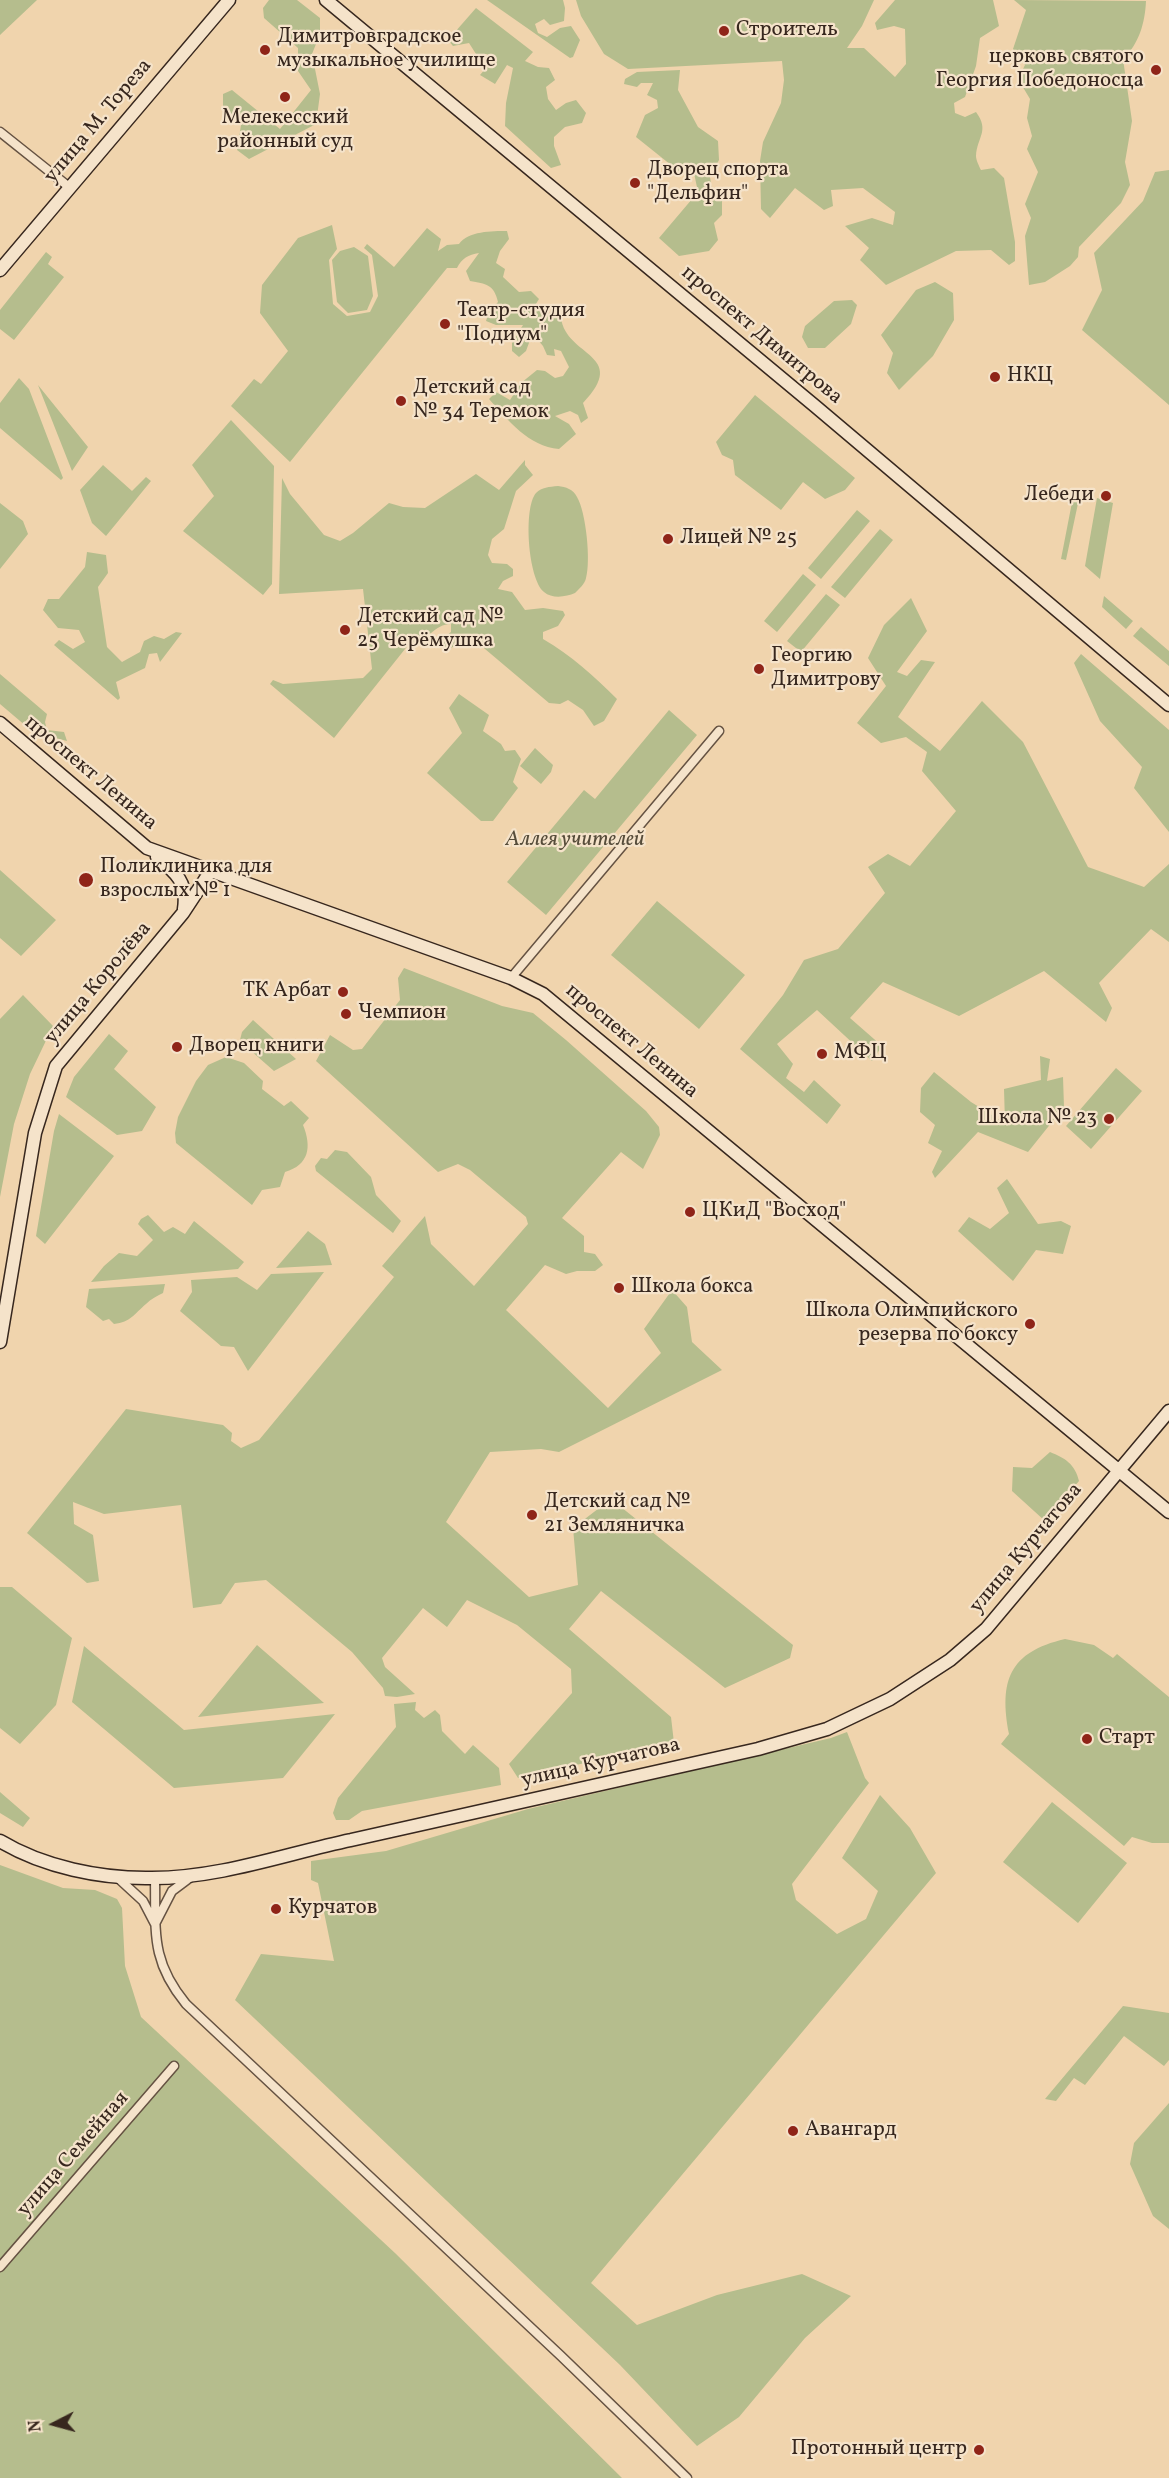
<!DOCTYPE html>
<meta charset="utf-8">
<style>
body{margin:0}
#map{position:relative;width:1169px;height:2478px;overflow:hidden;background:#f0d4ad;font-family:Vollkorn,serif}
canvas{display:block}
.north{position:absolute;left:24px;top:2394px;width:60px;height:60px;-webkit-text-stroke:4px #f5e3ca;paint-order:stroke;rotate:264deg;font-size:16px;font-weight:700;line-height:24px;text-align:center;color:#37271e}
.north::after{content:'';display:block;margin:auto;width:21px;height:27px;background:#37271e;clip-path:polygon(50% 0,100% 100%,50% 72%,0 100%)}
</style>
<div id="map">
<canvas width="1169" height="2478"></canvas>
<div class="north">N</div>
</div>
<script>
const c = document.querySelector('canvas').getContext('2d');
c.lineJoin = 'round';
function fill(path, color) {
  c.fillStyle = color;
  c.fill(path, 'evenodd');
}
function stroke(path, color, width, dash) {
  c.strokeStyle = color;
  c.lineWidth = width;
  c.lineCap = dash ? 'butt' : 'round';
  c.setLineDash(dash || []);
  c.stroke(path);
}
function write(font, color, halo, rows, align = 'center') {
  c.font = font + ' Vollkorn,serif';
  c.lineWidth = 4.5;
  c.setLineDash([]);
  c.textBaseline = 'middle';
  c.strokeStyle = halo;
  c.fillStyle = color;
  for (const [text, x, y, turn = 0] of rows) {
    c.save();
    c.translate(x, y);
    c.rotate((+turn || 0) * Math.PI / 180);
    c.textAlign = isNaN(turn) ? turn : align;
    if (halo) c.strokeText(text, 0, 0);
    c.fillText(text, 0, 0);
    c.restore();
  }
}
const green = new Path2D(`
 M0 0H37L0 35Z
 M269 0H297L320 18V34L312 54 320 94 316 124 249 159 237 150 241 125 223 107V94L232 90 280 129 311 90 298 71V48L264 18 263 8Z
 M487 0H563L565 8 564 21 550 25 544 19 535 24 538 33 547 37 560 28 571 26 580 40 573 57 570 58Z
 M576 0H874L862 26 847 48H864L895 77 906 64 905 29 894 26 877 30 875 23 895 0H993L999 26 980 38 976 66 965 97 954 103 955 113 965 117 976 112C990 131 977 137 976 156 976 160 979 166 981 170L994 168 1004 178 1015 242V261L1009 265 991 250 956 251 886 285 860 260 869 248 845 226 872 218 893 225 895 212 863 188 831 190 833 206 824 210 795 188 770 218 761 209 760 161 763 142 781 103 784 80 782 61 628 69 604 54 581 16Z
 M1014 0 1146 1C1145 23 1139 44 1123 59L1132 121 1125 162 1130 185 1121 203 1079 247 1078 257 1070 266 1045 282 1029 285 1025 236 1031 218 1025 204 1038 172 1027 149 1032 136 1027 118 1030 99 1018 79 1025 65 1013 49 1026 10Z
 M476 8 533 52 525 61 538 67 549 68 555 80 546 87 548 99 556 110 566 103 576 100 586 113 582 123 565 127 554 137V146L561 165 551 168 505 126 506 103 513 68 507 65 495 84 480 75 491 62 487 54H476L469 43 453 46 448 40Z
 M680 70 678 90 698 127 718 141 719 160 710 177 713 197 722 201V215L714 223 718 240 709 251 679 256 659 238 698 192 694 173H681L636 137 645 115 658 108 657 100 647 95 653 83H641L637 87 624 84 625 79 637 72Z
 M1169 170V405L1082 330 1102 290 1094 253 1143 201 1155 172Z
 M332 225 337 249 329 260 333 304 347 316 370 312 378 296 372 255 364 248 367 244 394 267 427 228 441 239 438 251 447 245 459 244C468 231 492 231 507 231L509 239 500 251 496 263 505 269 503 277 519 292 531 291 539 299 534 307C542 315 553 312 561 318 566 357 630 354 583 403L588 418 581 423 578 415 570 411 555 416 569 424 576 434 559 449C528 446 509 421 489 399L496 392 510 400 521 383 537 370 545 371 555 378 563 376 569 367 561 351 554 349 555 356 547 355 543 346 537 339 530 340 526 351 519 357 512 351V343L523 325H496L486 321 489 312 498 302C494 284 486 284 470 281L466 271 479 253C468 255 462 258 457 268H447L290 462 231 406 254 379 261 384 288 351 260 313 262 285 298 238Z
 M354 247 368 256 373 296 367 310 348 313 337 302 332 260 340 251Z
 M46 252 52 257 48 264 64 277 14 340 0 329V310Z
 M935 282 953 293 954 320 933 356 899 390 887 373 893 353 881 335 916 290Z
 M852 300 857 305 851 324 825 348H808L802 337 805 326 834 301Z
 M19 378 29 389 63 478 61 480 0 428V403Z
 M38 385 88 447 72 471Z
 M755 395 855 478 845 490 825 499 803 482 781 510 735 475 733 460 722 455 716 442Z
 M231 420 274 466 272 584 263 595 183 531 214 496 192 465Z
 M525 460V465L533 475 516 491 504 529 492 539 488 555 492 563 507 564 513 569V576L503 581 498 589 512 592 525 610 543 608 563 611 565 615 558 626 543 632V639C571 655 594 676 617 699L604 721 594 726 583 710 568 700 560 704 549 703 472 638 464 647 460 642 447 651 440 641 451 632V624C434 624 429 641 409 644L334 738 270 684 273 680 283 684 363 678 372 669 363 589 279 594 282 478 290 494 324 535 340 541 353 533 389 503 403 507 425 508 476 474 499 490Z
 M103 465 132 491 146 477 151 481 106 536 92 523 80 490Z
 M558 486C566 487 573 489 577 497 586 512 591 561 586 578 585 584 579 589 575 593 566 597 552 599 544 592 528 579 523 508 536 493 542 487 549 487 558 486Z
 M1074 492 1080 494 1066 560 1061 559Z
 M1097 498 1113 503 1100 579 1085 566Z
 M0 503 23 521 28 534 0 569Z
 M857 510 870 521 821 579 808 568Z
 M880 529 893 540 845 598 831 587Z
 M87 552 106 555 108 573 98 587 107 647 122 662 140 652 144 641 154 636 164 639 176 632 182 633 160 662 157 653 149 654 145 668 116 682 120 698 118 700 54 645 59 640 73 649 85 642 79 630 58 628 43 610 48 599H59L85 567Z
 M803 574 816 585 777 632 764 621Z
 M826 594 840 605 801 652 787 641Z
 M1104 596 1133 621 1126 629 1102 607Z
 M911 598 927 631 897 672 907 676 921 660 935 662 898 717 940 751 982 701 1023 742 1088 867 1144 887 1169 864V942L1151 929 1099 983 1112 1008 1106 1022 1044 971 959 1016 883 982 850 1018 882 1046 872 1061 817 1010 777 1044 793 1064 786 1078 804 1092 814 1080 841 1105 827 1124 740 1049 783 995 804 960 838 949 885 893 868 867 888 854 910 866 956 811 922 771 927 752 906 737 881 743 857 723 886 686 868 658 884 625Z
 M1141 627 1169 651V666L1133 636Z
 M1081 654 1169 730V832L1134 788 1142 767 1100 721 1074 663Z
 M0 674 47 714 45 722 47 730 64 732 67 741 33 732 0 704Z
 M459 694 489 715 483 731 501 744 505 751 515 750 521 759 513 782 518 788 493 821H481L427 773 462 733 449 708Z
 M669 710 697 735 546 915 507 882 584 790 595 799Z
 M535 748 553 765 551 772 541 784 520 766Z
 M0 870 56 920 21 956 0 938Z
 M657 901 745 975 699 1029 611 955Z
 M404 968 502 1006 533 1013 566 1040 646 1111 659 1127 660 1135 643 1169 621 1152 562 1218 584 1236V1252L595 1254 603 1265 595 1271H577L566 1274 545 1265 506 1310 608 1408 661 1353 644 1329 672 1290 687 1307 692 1342 722 1370 559 1452 541 1449 490 1452 446 1522 529 1597 578 1585 573 1528 611 1499 793 1645 790 1658 725 1688 601 1591 569 1629 671 1717 674 1743 518 1778 509 1764 572 1693 571 1669 517 1625 467 1600 447 1627 423 1608 382 1658 385 1667 415 1694 397 1697 385 1696 383 1688 352 1652 266 1580 235 1583 221 1604 193 1608 181 1505 104 1514 73 1502 74 1524 93 1535 99 1581 87 1583 27 1533 126 1409 223 1425 232 1433 231 1441 241 1448 259 1440 394 1277 382 1266 425 1216 431 1244 474 1286 528 1224 526 1217 470 1170 458 1164 438 1172 316 1061 330 1035 353 1050 362 1049 400 1000 398 978Z
 M23 995 53 1026 30 1074 14 1124 0 1197V1019Z
 M253 1020 296 1059 274 1071 242 1043 240 1040 242 1032Z
 M109 1034 128 1051 114 1069 156 1107 142 1131 117 1135 66 1097 74 1077Z
 M1040 1056 1050 1059 1047 1081 1063 1077 1064 1107 1028 1152 978 1132 935 1178 932 1172 942 1151 928 1143 935 1125 920 1112 921 1088 934 1072 971 1102 1005 1123 1004 1089 1041 1080Z
 M226 1057 244 1063 263 1081 262 1089 284 1106 291 1101 309 1118 303 1125C312 1147 309 1165 285 1172L280 1187 262 1190 252 1205 176 1143 175 1133 178 1117 196 1081 208 1065Z
 M1116 1068 1142 1091 1091 1149 1066 1126Z
 M59 1114 114 1156 45 1244 36 1236 54 1131Z
 M335 1150 347 1152 371 1177 376 1195 401 1221 393 1233 316 1171 315 1166 321 1158 327 1159Z
 M1007 1179 1038 1224 1061 1221 1071 1226 1063 1254 1036 1250 1013 1281 958 1231 969 1217 990 1229 1009 1213 997 1188Z
 M148 1215 164 1232 173 1227 185 1234 194 1221 244 1262 238 1269 91 1282 104 1266 119 1253 137 1256 153 1240 138 1224 141 1219Z
 M308 1231 325 1244 332 1265 276 1268Z
 M324 1272 248 1371 234 1347 221 1346 180 1311 192 1292 191 1280 237 1277 257 1290 271 1274Z
 M165 1284 163 1293C157 1296 151 1299 146 1304 134 1314 131 1322 114 1324L109 1319 103 1321 86 1307 89 1289Z
 M1050 1452C1065 1458 1075 1464 1079 1481L1045 1521 1012 1491 1013 1467 1032 1468Z
 M0 1587H12L72 1638 56 1705 20 1744 0 1728Z
 M1065 1639 1094 1645 1113 1658 1117 1654 1169 1697V1843H1152L1132 1837 1124 1846 1001 1744 1009 1734C999 1681 1009 1652 1065 1639Z
 M257 1645 324 1703 198 1717Z
 M84 1646 184 1730 335 1714 283 1778 174 1788 72 1702Z
 M416 1702 415 1710 424 1718 435 1710 440 1715 442 1731 465 1754 473 1745 499 1768 501 1785 362 1811 349 1820H336L333 1813 338 1798 396 1727 394 1704Z
 M847 1732 865 1778 869 1783 792 1884 796 1900 837 1934 866 1919 878 1891 842 1858 880 1795 910 1828 936 1873 591 2283 637 2325 717 2295 802 2274 851 2296 805 2338 739 2417 697 2446 620 2365 235 2000 261 1954 334 1961 318 1883 311 1880V1861L386 1851 528 1809 831 1738Z
 M0 1792 30 1818 23 1827 0 1813Z
 M1052 1802 1127 1863 1078 1923 1003 1862Z
 M0 1865 63 1888 95 1890 117 1899 122 1908 125 1966 141 2017 395 2253 622 2478H0Z
 M1123 2006 1169 2013V2060L1164 2066 1124 2036 1085 2085 1074 2078 1056 2101 1045 2099Z
 M1169 2103V2229L1153 2216 1130 2164 1134 2143Z`);
const street = new Path2D(`
 M0 132 69 187
 M511 978 719 731
 M118 1878 143 1901 155 1924 172 1891 192 1876
 M155 1878C156 1932 150 1960 186 2004L561 2356 687 2478
 M0 2267 174 2066`);
const secondary = new Path2D(`
 M326 0 815 406 1169 705
 M0 270 229 0
 M0 723 147 848 511 978 543 994 1169 1512
 M157 857C176 872 188 883 184 909
 M0 1342 35 1133 56 1066 183 913 210 872
 M0 1841C43 1867 101 1879 152 1878 220 1878 285 1854 351 1840 487 1810 623 1780 758 1749L827 1729 890 1699 950 1660 986 1629 1169 1411`);
const markers = [
 [724,31,6,"#8f2418"],
 [265,50,6,"#8f2418"],
 [1156,70,6,"#8f2418"],
 [285,97,6,"#8f2418"],
 [635,183,6,"#8f2418"],
 [445,324,6,"#8f2418"],
 [995,377,6,"#8f2418"],
 [401,401,6,"#8f2418"],
 [1106,496,6,"#8f2418"],
 [668,539,6,"#8f2418"],
 [345,630,6,"#8f2418"],
 [759,669,6,"#8f2418"],
 [86,880,8,"#8f2418"],
 [343,992,6,"#8f2418"],
 [346,1014,6,"#8f2418"],
 [177,1047,6,"#8f2418"],
 [822,1054,6,"#8f2418"],
 [1109,1119,6,"#8f2418"],
 [690,1212,6,"#8f2418"],
 [619,1288,6,"#8f2418"],
 [1030,1324,6,"#8f2418"],
 [532,1515,6,"#8f2418"],
 [1087,1739,6,"#8f2418"],
 [276,1909,6,"#8f2418"],
 [793,2131,6,"#8f2418"],
 [979,2450,6,"#8f2418"]
];
const poiNames = [
 ["Строитель",736,31],
 ["Димитровградское",277,38],
 ["музыкальное училище",277,62],
 ["церковь святого",1144,58,"right"],
 ["Георгия Победоносца",1144,82,"right"],
 ["Мелекесский",285,119,"center"],
 ["районный суд",285,143,"center"],
 ["Дворец спорта",647,171],
 ["\"Дельфин\"",647,195],
 ["Театр-студия",457,312],
 ["\"Подиум\"",457,336],
 ["НКЦ",1007,377],
 ["Детский сад",413,389],
 ["№ 34 Теремок",413,413],
 ["Лебеди",1094,496,"right"],
 ["Лицей № 25",680,539],
 ["Детский сад №",357,618],
 ["25 Черёмушка",357,642],
 ["Георгию",771,657],
 ["Димитрову",771,681],
 ["Поликлиника для",100,868],
 ["взрослых № 1",100,892],
 ["ТК Арбат",331,992,"right"],
 ["Чемпион",358,1014],
 ["Дворец книги",189,1047],
 ["МФЦ",834,1054],
 ["Школа № 23",1097,1119,"right"],
 ["ЦКиД \"Восход\"",702,1212],
 ["Школа бокса",631,1288],
 ["Школа Олимпийского",1018,1312,"right"],
 ["резерва по боксу",1018,1336,"right"],
 ["Детский сад №",544,1503],
 ["21 Земляничка",544,1527],
 ["Старт",1099,1739],
 ["Курчатов",288,1909],
 ["Авангард",805,2131],
 ["Протонный центр",967,2450,"right"]
];
const streetNames = [
 ["улица М. Тореза",99,122,-50],
 ["проспект Димитрова",761,336,40],
 ["проспект Ленина",90,774,40],
 ["улица Королёва",99,984,-50],
 ["проспект Ленина",631,1042,40],
 ["улица Курчатова",1027,1549,-50],
 ["улица Курчатова",601,1764,-13],
 ["улица Семейная",74,2155,-49]
];
const parkNames = [
 ["Аллея учителей",575,841]
];
fill(green, '#b5bd8d');
stroke(street, '#655242', 11);
stroke(secondary, '#37271e', 15);
stroke(street, '#f5e3ca', 8);
stroke(secondary, '#f5e3ca', 12);
for (const [x, y, r, color] of markers) {
  const dot = new Path2D();
  dot.arc(x, y, r, 0, 2 * Math.PI);
  c.fillStyle = color;
  c.fill(dot);
  stroke(dot, '#f5e3ca', 2);
}
write('21px', '#37271e', '#f5e3ca', poiNames, 'left');
write('21px', '#37271e', '#f5e3ca', streetNames);
write('italic 21px', '#564c3a', '#f5e3ca', parkNames);
</script>
